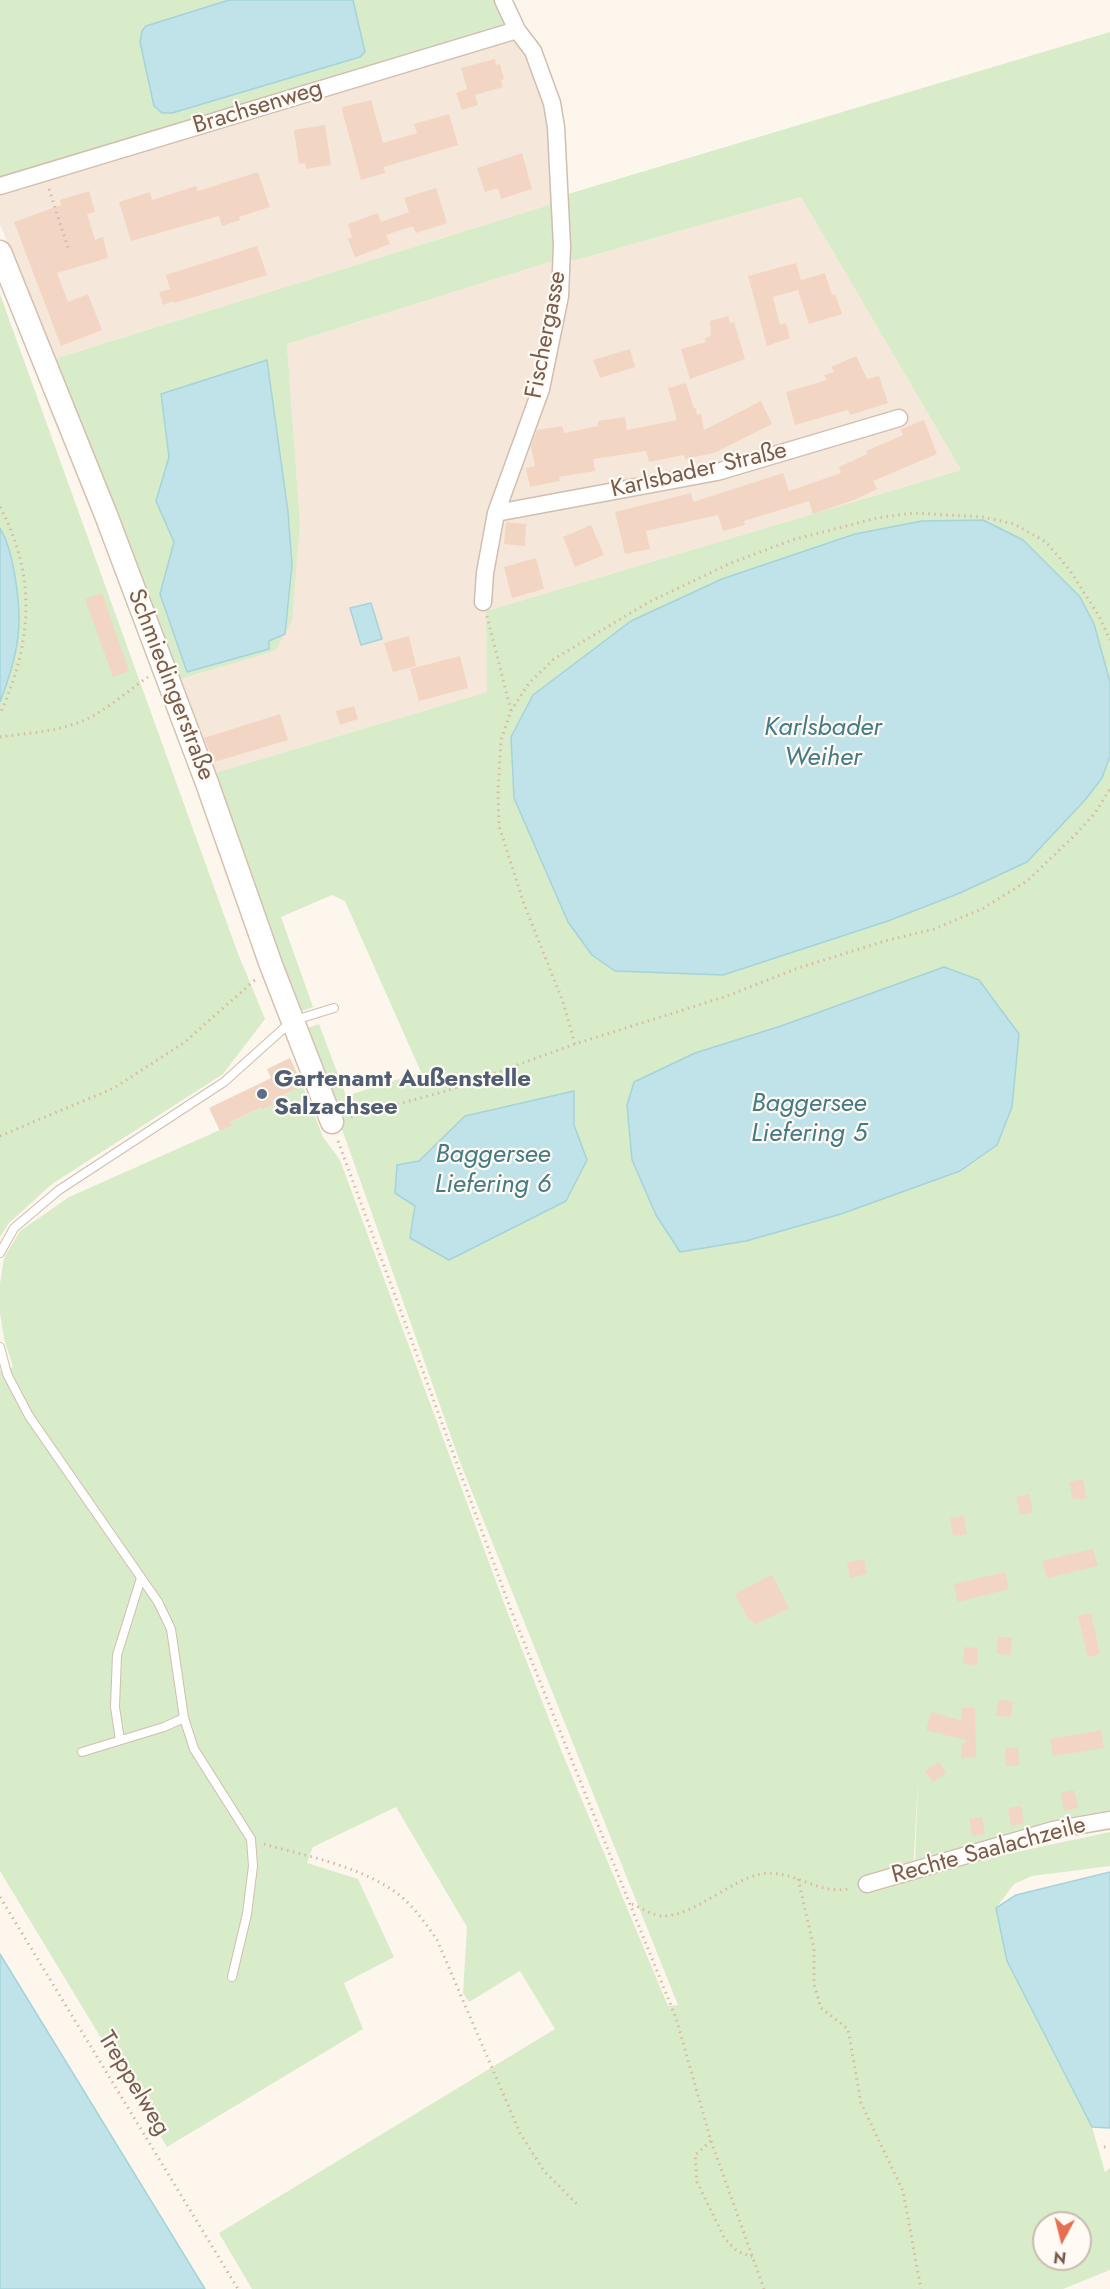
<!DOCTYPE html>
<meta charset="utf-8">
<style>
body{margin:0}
#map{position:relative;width:1110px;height:2289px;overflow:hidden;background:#fdf6ec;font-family:Jost,sans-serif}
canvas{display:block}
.north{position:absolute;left:1032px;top:2211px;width:60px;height:60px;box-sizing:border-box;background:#fffaf3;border:2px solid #cabbb1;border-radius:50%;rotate:187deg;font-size:16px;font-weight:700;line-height:24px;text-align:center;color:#7a5c4d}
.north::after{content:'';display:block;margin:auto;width:21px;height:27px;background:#e76f51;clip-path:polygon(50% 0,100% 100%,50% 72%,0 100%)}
</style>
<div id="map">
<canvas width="1110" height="2289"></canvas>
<div class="north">N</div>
</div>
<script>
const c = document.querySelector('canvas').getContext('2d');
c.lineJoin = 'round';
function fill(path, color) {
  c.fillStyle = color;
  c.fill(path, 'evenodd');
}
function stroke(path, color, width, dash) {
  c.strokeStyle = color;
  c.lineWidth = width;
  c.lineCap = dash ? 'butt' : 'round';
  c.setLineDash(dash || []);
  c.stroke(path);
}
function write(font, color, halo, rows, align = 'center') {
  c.font = font + ' Jost,sans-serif';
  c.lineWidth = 4.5;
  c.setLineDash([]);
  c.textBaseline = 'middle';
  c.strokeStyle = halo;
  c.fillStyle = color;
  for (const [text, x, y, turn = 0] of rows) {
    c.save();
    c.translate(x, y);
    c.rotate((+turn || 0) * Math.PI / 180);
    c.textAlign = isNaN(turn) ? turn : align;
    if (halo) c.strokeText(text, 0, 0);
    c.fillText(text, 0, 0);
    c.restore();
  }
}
const residential = new Path2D(`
 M501 29 522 50 539 82 549 132 552 204 54 359 0 224V179Z
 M801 197 961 470 486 611 487 692 208 775 174 681 275 651 300 523 287 344 553 261 576 260Z`);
const green = new Path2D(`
 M0 0H229L146 26 140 42 154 106 162 113H172L360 57 365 52 353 0H499L506 23 501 29 0 179Z
 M1110 32V682L1094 624 922 521 855 534 722 579 631 621 662 973 723 974 888 921 960 893 1027 862 1102 778 1110 756V1814L915 1864 918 1778 913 1874 1110 1832V1866L1032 1876 1014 1884 996 1908 1007 1961 1092 2127 1105 2172 1110 2168V2270L1063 2289H252L219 2233 555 2029 520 1971 469 2002 463 1993 467 1927 396 1807 313 1847 307 1863 358 1879 394 1957 344 1983 363 2029 167 2147 0 1871V1371L13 1367 4 1339 0 1313V1284L4 1258 20 1231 69 1197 231 1125 230 1122 261 1108 262 1110 274 1104 272 1100 303 1086 323 1137 340 1160 507 1611 561 1750 668 2006 678 2005 460 1462 343 1132 304 1029 319 1024 346 1096 421 1072 345 901 332 895 281 917 313 1007 297 1013 208 775 487 692 486 611 961 470 801 197 576 260 553 261 287 344 300 523 292 621 275 651 174 681 54 359 552 204 568 194ZM267 360 288 512 292 565 269 641V649L188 672 160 594 174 542 156 501 169 457ZM781 1026 997 1145 960 1171 841 1214 680 1252 656 1215 632 1160 634 1082 695 1053ZM574 1091V1125L587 1160 498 1234 449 1260 410 1238 415 1205 397 1165 419 1161 465 1116ZM1044 2223H1080V2259H1044Z
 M0 294 237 951 265 1019 223 1074 52 1184 9 1223 0 1237Z`);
const water = new Path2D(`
 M229 0H353L365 52 360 57 172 113H162L154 106 140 42 142 31 146 26Z
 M267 360 288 512 292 565 285 634 269 641V649L187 672 160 594 174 542 156 501 169 457 161 394Z
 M983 520 1023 540 1080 597 1094 624 1110 682V756L1102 778 1085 800 1027 862 960 893 888 921 723 975 615 971 592 955 568 922 514 798 511 737 533 695 631 621 722 579 855 534 922 521Z
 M0 528C8 542 11 555 14 571 24 623 19 653 0 702Z
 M371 603 382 639 361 645 350 608Z
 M944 967 979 980 1019 1034 1012 1107 997 1145 960 1171 841 1214 746 1241 680 1252 656 1215 632 1160 627 1105 634 1082 695 1053 781 1026Z
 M574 1091V1125L587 1160 566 1201 449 1260 410 1238 415 1206 395 1193 397 1165 419 1161 465 1116Z
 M1110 1872V2128L1092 2127 1007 1961 996 1908 1016 1895Z
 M0 1954 205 2289H0Z`);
const building = new Path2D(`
 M495 59 496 65 500 64 504 79 501 80 503 87 475 95 478 105 462 110 456 93 467 89 461 68Z
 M371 100 383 143 417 133 414 124 449 114 458 145 384 167 385 173 361 180 342 110 343 107Z
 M325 125 331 165 306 169 305 163 299 164 294 130Z
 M522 153 532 189 501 199 498 188 485 192 477 168Z
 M258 172 270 207 239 217 240 220 222 226 219 216 131 241 119 202 150 192 152 200 196 186 198 191Z
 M436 188 447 223 416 233 413 226 386 235 390 244 355 257 348 239 352 237 348 224 378 213 381 222 409 212 404 198Z
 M89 191 95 212 87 214 95 240 103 237 108 258 57 273 68 302 88 294 102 330 61 346 14 222 61 205 60 200Z
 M257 246 267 275 174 303V301L163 305 159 292 170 289 166 275Z
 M796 263 801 280 825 273 832 295 835 294 842 314 809 324 798 290 773 297 780 325 786 323 790 338 767 346 748 276Z
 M728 316 730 323 734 322 745 359 690 379 681 349 706 342 705 338 711 336 710 321Z
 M630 349 635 367 600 378 593 360Z
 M856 356 867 379 879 376 888 403 850 415 848 410 795 425 786 392 827 380 824 375 834 372 831 367Z
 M686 383 694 409 696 408 697 415 701 414 704 430 761 401 772 424 714 453 685 459 684 455 649 462 646 451 593 459 595 471 559 477 560 481 530 487 526 468 535 466 531 446 537 430 562 426 564 433 598 426V421L625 417 627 430 677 420 668 388Z
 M924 420 937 454 873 481 877 489 854 500 813 514 809 501 744 521 745 525 723 531 718 515 646 531 650 549 625 554 615 512 691 493 693 502 783 473 789 491 841 473 839 467 867 454 866 451 903 435 901 429Z
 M506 522 526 524 525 546 504 544Z
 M591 525 604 555 575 567 563 537Z
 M536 558 544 589 512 598 504 567Z
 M102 593 129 671 113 677 85 599Z
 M409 636 416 666 393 672 384 643Z
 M460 656 468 688 419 701 410 669Z
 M354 706 358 719 340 725 336 711Z
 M280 714 288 740 214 762 204 738Z
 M290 1058 303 1086 272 1100 274 1104 262 1110 261 1108 230 1122 232 1125 220 1131 209 1108 271 1078 267 1069Z
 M1083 1479 1087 1498 1073 1500 1069 1482Z
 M1029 1494 1033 1512 1020 1515 1016 1497Z
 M964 1516 967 1534 953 1536 950 1518Z
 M1093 1549 1098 1566 1047 1578 1042 1561Z
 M864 1559 867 1574 850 1578 847 1563Z
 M1005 1572 1009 1589 958 1602 954 1584Z
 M772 1575 789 1608 754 1625 751 1619 749 1620 735 1594Z
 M1091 1613 1100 1654 1088 1657 1078 1616Z
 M998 1637H1012L1011 1655 997 1654Z
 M964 1647 978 1648 977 1665 963 1664Z
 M999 1700 1013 1701 1011 1717 996 1716Z
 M961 1708H975L976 1757 961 1758V1746L968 1741 926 1730 931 1712 962 1721Z
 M1101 1730 1104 1748 1053 1756 1050 1739Z
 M1018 1747 1019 1766H1006L1005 1748Z
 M939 1762 946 1773 933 1782 925 1771Z
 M1074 1790 1078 1808 1064 1811 1061 1793Z
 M1021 1806 1024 1823 1011 1826 1008 1808Z
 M982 1817 985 1834 972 1836 969 1819Z`);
const path = new Path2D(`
 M49 189 69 251
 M0 507C37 576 32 644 0 714
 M487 616 511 711
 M0 737C29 733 65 731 91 717 111 706 129 690 148 677
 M575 1044 563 1002 524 904 499 826 498 791 501 740 511 711 529 683 554 659 647 603 731 563 792 540 877 518 913 513 983 517 1014 524 1046 542 1069 569 1099 616 1110 640
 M351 1117 446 1091 575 1044 727 996 798 968 885 941 934 929 982 909 1027 881 1076 834 1095 813 1110 789
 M0 1136 114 1088 185 1042 257 978
 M338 1141 511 1610 676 2018 711 2141 764 2289
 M264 1844C306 1856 354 1865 391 1889 409 1900 425 1922 437 1940L520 2133 544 2171 579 2206
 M798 1879 814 1948V1984L821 2008 848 2029 861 2103 903 2191 921 2289
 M0 1897 238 2289
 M632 1904C641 1908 654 1916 663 1916 694 1916 730 1880 761 1874 793 1868 819 1897 851 1888
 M711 2141 695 2155 697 2182 725 2239 737 2251 752 2257
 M1104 2147 1110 2146`);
const lane = new Path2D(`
 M0 1253 14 1228 59 1190 224 1082 292 1021 334 1008
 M0 1347 7 1374 29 1416 158 1602 171 1629 184 1718 194 1749 251 1839 253 1866 247 1914 232 1977
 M120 1740 115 1707 117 1655 141 1578
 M82 1752 164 1727 184 1718`);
const street = new Path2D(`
 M0 186 517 30
 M496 513 717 472 899 418
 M483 602 485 573 496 513 541 389 560 296 562 246 556 127 552 103 533 51 517 30 503 0
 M867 1884 1053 1830 1110 1820`);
const secondary = new Path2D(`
 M0 252 106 515 207 783 271 965 332 1122`);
const markers = [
 [262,1094,6,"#5c6f8a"]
];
const streetNames = [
 ["Brachsenweg",258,108,-17],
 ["Fischergasse",547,335,-79],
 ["Karlsbader Straße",699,471,-13],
 ["Schmiedingerstraße",170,685,69],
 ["Rechte Saalachzeile",989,1851,-15],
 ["Treppelweg",133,2084,59]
];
const serviceNames = [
 ["Gartenamt Außenstelle",274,1080],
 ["Salzachsee",274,1108]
];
const waterNames = [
 ["Karlsbader",823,729],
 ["Weiher",823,759],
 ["Baggersee",809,1105],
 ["Liefering 5",809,1135],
 ["Baggersee",493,1156],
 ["Liefering 6",493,1186]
];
fill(residential, '#f5e8da');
fill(green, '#d8ecc9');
fill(water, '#bfe3e8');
stroke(water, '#a5d3da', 1.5);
fill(building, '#f3d5c3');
stroke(lane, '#d1beb0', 10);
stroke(street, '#d1beb0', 19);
stroke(secondary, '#d6c0b0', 25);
stroke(path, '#d9b8a5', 3, [1.5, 4.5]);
stroke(lane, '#fff', 8);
stroke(street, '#fff', 16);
stroke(secondary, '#fff', 22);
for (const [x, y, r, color] of markers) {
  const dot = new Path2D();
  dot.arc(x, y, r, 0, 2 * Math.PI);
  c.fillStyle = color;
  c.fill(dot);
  stroke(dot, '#fffaf3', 2);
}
write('24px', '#7a5c4d', '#fffaf3', streetNames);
write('bold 24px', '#4e5e75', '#fffaf3', serviceNames, 'left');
write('italic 26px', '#437c86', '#fffaf3', waterNames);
</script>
